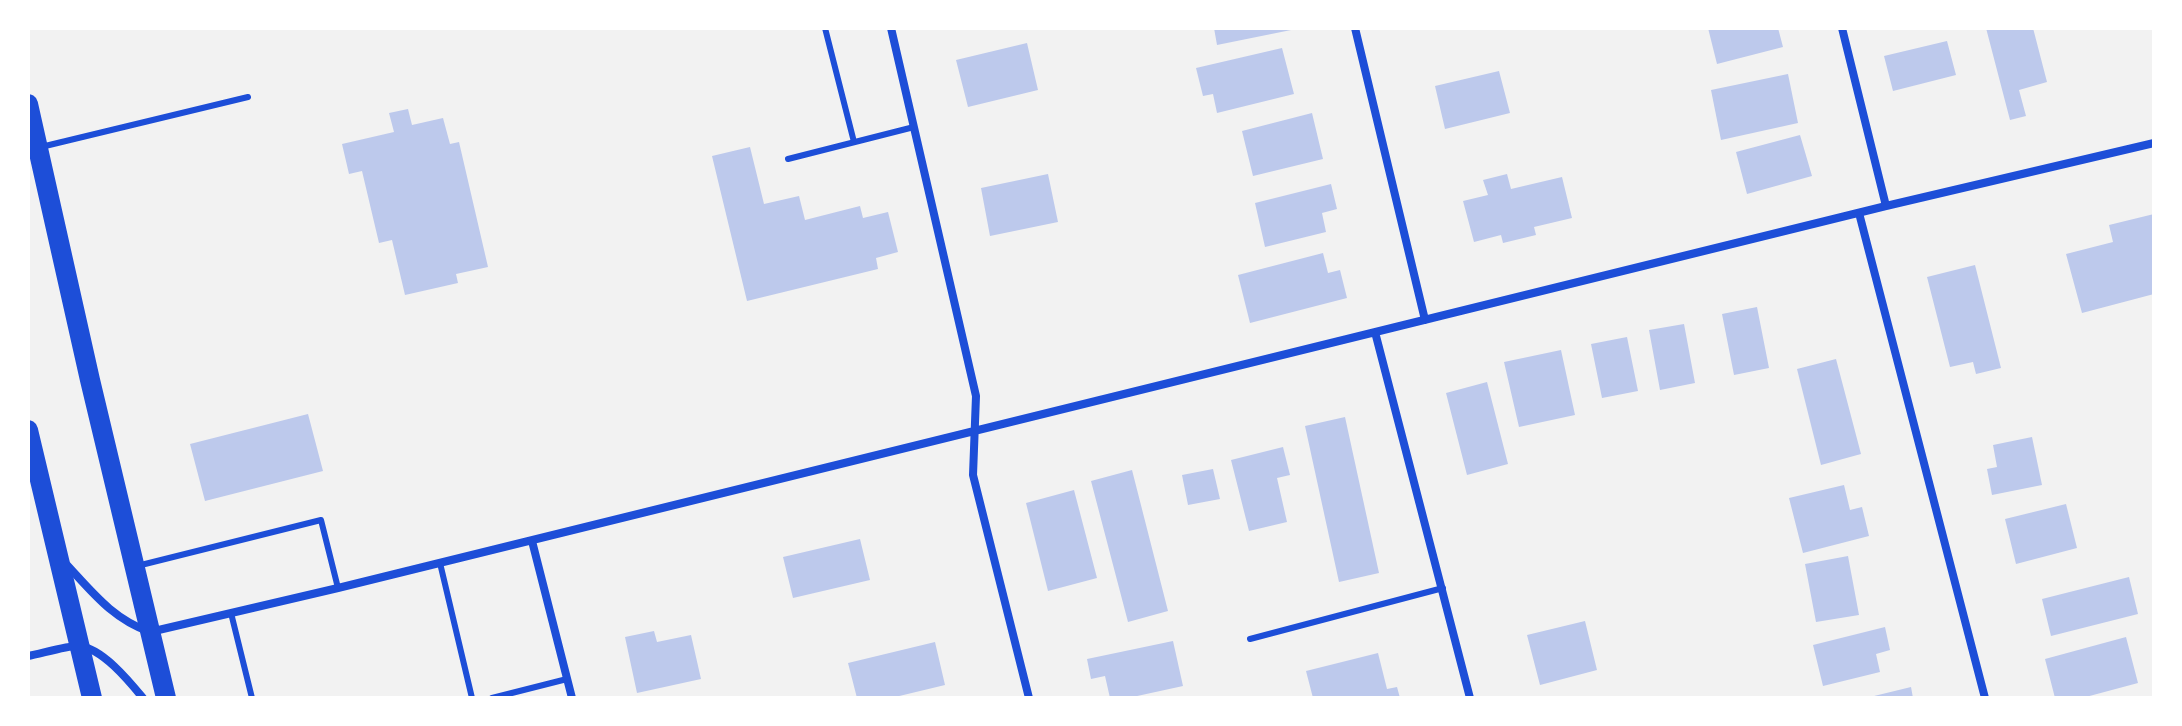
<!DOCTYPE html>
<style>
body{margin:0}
#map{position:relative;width:2182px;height:726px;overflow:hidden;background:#f2f2f2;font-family:"Roboto Condensed",sans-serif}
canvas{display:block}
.frame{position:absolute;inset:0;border:30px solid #fff;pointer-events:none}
</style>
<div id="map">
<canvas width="2182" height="726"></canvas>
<div class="frame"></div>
</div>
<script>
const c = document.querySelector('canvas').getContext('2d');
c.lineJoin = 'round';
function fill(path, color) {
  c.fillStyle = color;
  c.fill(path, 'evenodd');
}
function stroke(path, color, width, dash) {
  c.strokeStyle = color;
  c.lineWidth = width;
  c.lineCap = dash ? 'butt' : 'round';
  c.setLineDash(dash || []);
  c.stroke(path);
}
const building = new Path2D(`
 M1214 28H1295L1296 29 1217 45Z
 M1708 28H1778L1783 47 1717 64Z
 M1986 28H2033L2047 82 2019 90 2026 116 2010 120Z
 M1947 41 1956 75 1893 91 1884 56Z
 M1027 43 1038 90 968 107 956 60Z
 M1282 48 1294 94 1217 113 1213 94 1203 96 1196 68Z
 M1499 71 1510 113 1445 129 1435 86Z
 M1788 74 1798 123 1721 140 1711 90Z
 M408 109 412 125 443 118 450 144 459 142 488 267 456 274 458 283 405 295 392 240 379 243 362 171 349 174 342 144 394 132 389 113Z
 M1312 113 1323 159 1253 176 1242 131Z
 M1800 135 1812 176 1747 194 1736 152Z
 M750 147 764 204 799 196 805 220 860 206 863 218 888 212 898 252 876 258 878 269 747 301 712 156Z
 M1048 174 1058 222 990 236 981 188Z
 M1507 174 1511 189 1562 177 1572 218 1534 227 1536 235 1503 243 1501 235 1474 242 1463 201 1488 195 1483 180Z
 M1331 184 1337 209 1322 213 1326 232 1265 247 1255 203Z
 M2154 214V294L2082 313 2066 254 2113 242 2109 225Z
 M1323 253 1328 273 1340 270 1347 298 1250 323 1238 275Z
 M1975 265 2001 368 1976 374 1973 362 1950 367 1927 277Z
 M1757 307 1769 368 1734 375 1722 314Z
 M1684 324 1695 383 1660 390 1649 330Z
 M1627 337 1638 391 1602 398 1591 344Z
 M1561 350 1575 415 1519 427 1504 362Z
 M1836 359 1861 454 1821 465 1797 369Z
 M1487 382 1508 464 1467 475 1446 393Z
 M308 414 323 471 205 501 190 444Z
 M1345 417 1379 573 1339 582 1305 426Z
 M2032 437 2042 485 1992 495 1987 469 1997 467 1993 445Z
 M1283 447 1290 475 1277 478 1287 522 1249 531 1231 460Z
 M1213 469 1220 499 1188 505 1182 475Z
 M1132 470 1168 611 1128 622 1091 481Z
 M1844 485 1850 510 1862 507 1869 536 1803 553 1789 498Z
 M1074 490 1097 578 1048 591 1026 503Z
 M2066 504 2077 548 2016 564 2005 519Z
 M860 539 870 580 793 598 783 557Z
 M1848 556 1859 615 1816 622 1805 564Z
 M2129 577 2138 614 2051 636 2042 599Z
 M1585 621 1597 670 1540 685 1527 635Z
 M1885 627 1890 650 1876 654 1880 672 1823 686 1813 645Z
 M654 631 657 642 691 635 701 679 637 693 625 637Z
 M2126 637 2138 683 2082 698H2055L2045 659Z
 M1173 641 1183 686 1128 698H1110L1105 676 1091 679 1087 659Z
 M935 642 945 685 891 698H857L848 663Z
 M1378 653 1387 689 1397 687 1400 698H1313L1306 671Z
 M1911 687 1913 698H1870V697Z`);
const service = new Path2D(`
 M825 28 854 142
 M41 147 248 97
 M788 159 914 127
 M440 563 472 698
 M137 566 321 520 338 588
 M231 613 252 698
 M1250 639 1443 588
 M492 698 567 679`);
const minor = new Path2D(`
 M891 28 976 396 973 475 1029 698
 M1355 28 1425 320
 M1842 28 1886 206
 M1859 213 1985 698
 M1375 332 1470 698
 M532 541 572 698
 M67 565C93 593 113 619 150 632L338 588 1886 206 2154 143
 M28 656C40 654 69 645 79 646 102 648 129 681 143 698`);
const primary = new Path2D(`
 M28 104 90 380 166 698
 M28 430 92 698`);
fill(building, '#bdc9ec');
stroke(service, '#1d4ed8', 6);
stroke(minor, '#1d4ed8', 8);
stroke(primary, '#1d4ed8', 20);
</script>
